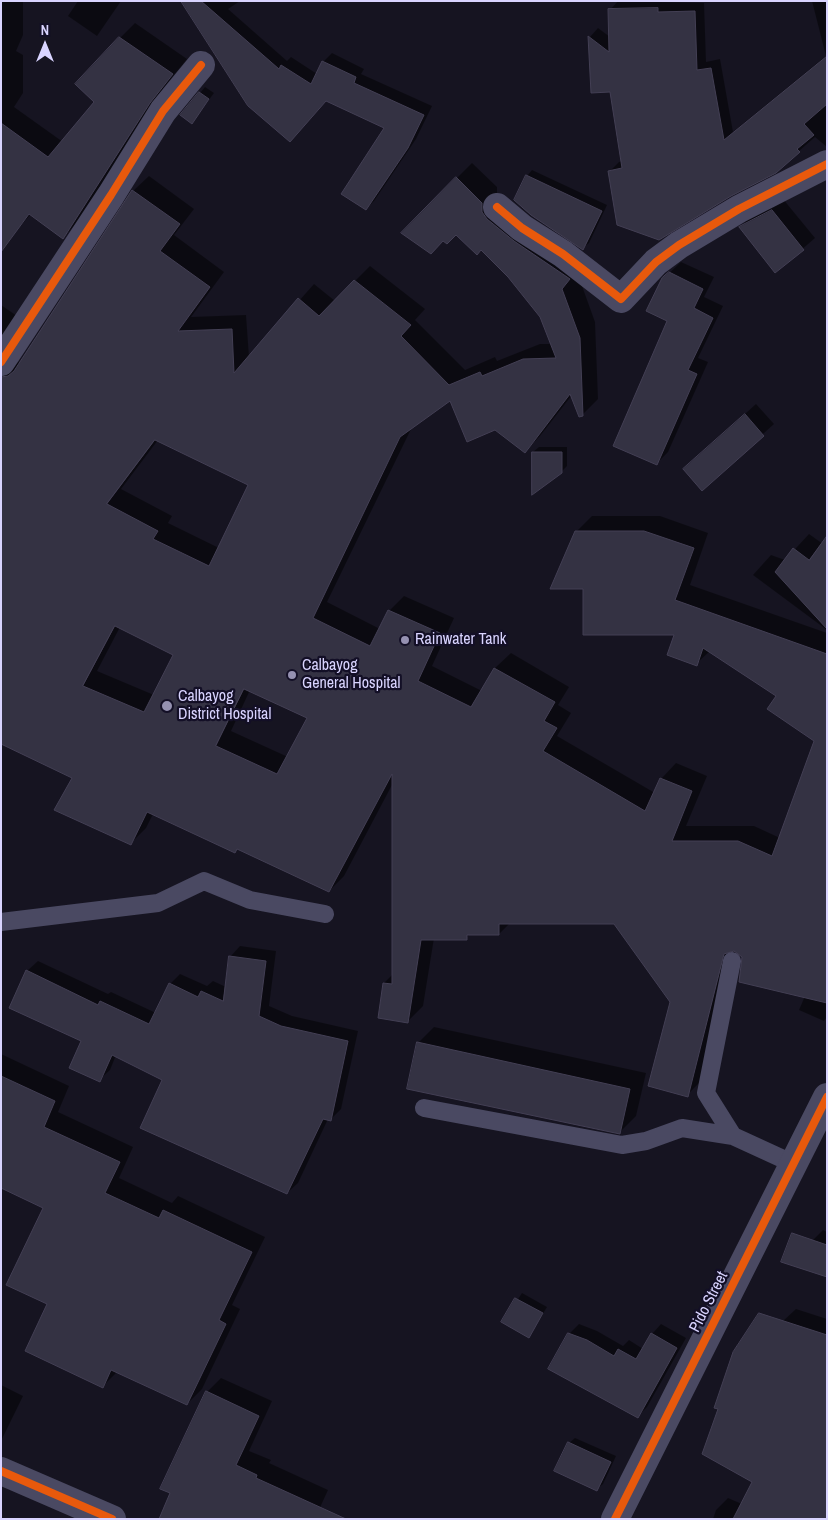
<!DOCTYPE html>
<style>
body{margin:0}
#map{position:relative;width:828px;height:1520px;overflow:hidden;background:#161421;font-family:"Archivo Narrow",sans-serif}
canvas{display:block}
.frame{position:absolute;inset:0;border:2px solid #d9d4ff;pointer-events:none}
.north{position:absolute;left:20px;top:20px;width:50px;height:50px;-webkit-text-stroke:4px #130f26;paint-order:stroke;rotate:0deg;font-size:14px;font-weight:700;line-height:20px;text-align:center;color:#d9d4ff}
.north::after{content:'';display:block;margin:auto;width:18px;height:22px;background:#d9d4ff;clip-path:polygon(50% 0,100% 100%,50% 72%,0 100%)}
</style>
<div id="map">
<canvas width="828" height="1520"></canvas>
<div class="frame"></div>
<div class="north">N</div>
</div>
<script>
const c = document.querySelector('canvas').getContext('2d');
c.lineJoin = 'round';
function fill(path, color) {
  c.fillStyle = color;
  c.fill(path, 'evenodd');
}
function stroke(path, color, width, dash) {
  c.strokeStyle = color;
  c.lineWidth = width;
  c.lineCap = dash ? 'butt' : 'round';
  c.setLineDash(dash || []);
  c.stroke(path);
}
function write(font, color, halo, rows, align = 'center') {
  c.font = font + ' "Archivo Narrow",sans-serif';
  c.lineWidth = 4.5;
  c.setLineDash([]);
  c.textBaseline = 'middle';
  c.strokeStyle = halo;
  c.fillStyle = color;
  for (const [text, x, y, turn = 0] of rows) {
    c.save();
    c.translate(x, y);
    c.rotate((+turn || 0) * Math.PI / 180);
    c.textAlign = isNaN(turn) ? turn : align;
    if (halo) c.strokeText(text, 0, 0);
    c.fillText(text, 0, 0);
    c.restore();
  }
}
const shadow = new Path2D(`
 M1 1H23V35L16 51 23 55V93L14 107 63 142 95 102 120 38 135 23 187 59 165 86 78 222 63 237 31 214 12 235 1 243Z
 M78 1H121L97 36 68 16Z
 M182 1H240L228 9 287 61 291 57 317 74 323 62 332 53 364 69 361 74 432 106 416 139 374 201 366 209 385 128 327 100 298 132Z
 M618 1 704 3 706 62 720 59 733 132 826 56 812 1H827V147L815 137 775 172 610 171 619 162 623 161 612 91 592 92 590 37 598 28 610 37V10Z
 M205 87 214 93 192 122 200 93Z
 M472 163 497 187V196L577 272 595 322 598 399 583 414 572 395 540 436 525 451 451 399 412 427 327 602 380 629 389 611 404 596 454 618 432 666 482 691 495 668 511 653 569 687 558 705 571 713 557 736 655 793 661 779 676 763 707 776 686 826H754L780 838 815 740 778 695 710 651 696 664 676 634 585 588 576 532 592 516H660L708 533 690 585 827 633V1017L824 1021 799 1010 805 996 736 951 702 1080 687 1095 672 1001 615 923H510L499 934H470L466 938H434L423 1006 408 1021 384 983 393 974V783L344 876 329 891 238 848 153 814 146 828 131 843 74 777 1 469V351L15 363 21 362 133 191 149 176 194 209 174 235 224 272 191 317 246 315 249 357 314 284 335 301 370 266 425 309 415 320 465 370 495 357 497 361 540 344H551L541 316 509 276 481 249 456 233 444 239 402 233ZM158 440 250 485 219 548 168 523 172 516 121 489ZM120 627 175 654 154 695 97 671ZM250 690 309 717 288 757 231 731Z
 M532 170 607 205 589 243 583 248 527 176Z
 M783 199 815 238 776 272 740 227 752 216Z
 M681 262 714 277 704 297 723 306 698 358 708 362 668 452 657 463 668 320 663 279Z
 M1 305 17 316 1 342Z
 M756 404 774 424 702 489 696 458Z
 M539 447H567V466L561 472 533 452Z
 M809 534 823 544 827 538V630L753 575 771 555 785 560Z
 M240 946 276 951 269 1006 292 1016 358 1031 341 1109 331 1119H328L298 1183 287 1193 164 1079 116 1055 110 1070 99 1080 83 1040 27 971 38 961 108 994 111 992 156 1013 170 984 180 974 207 986 213 981 226 987 230 957Z
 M434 1027 646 1073 636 1116 620 1132 418 1043Z
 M1 1054 69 1086 58 1112 133 1147 119 1178 172 1203 178 1196 265 1237 232 1305 240 1309 202 1389 187 1404 118 1371 102 1387 49 1303 44 1207 1 1131Z
 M823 1230 827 1232V1276L813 1240Z
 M522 1293 547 1307 529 1336 503 1322Z
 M796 1309 827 1319V1519H713L716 1510 728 1498 742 1504 753 1481 719 1408 716 1407 738 1343 751 1330 783 1321Z
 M579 1324 597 1331 623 1346 629 1340 643 1349 652 1334 661 1324 686 1338 647 1407 637 1417 569 1334Z
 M221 1378 272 1401 249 1451 271 1460 269 1463 328 1490 317 1514 172 1493 207 1392Z
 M1 1385 23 1396 1 1441Z
 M575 1438 616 1456 603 1484 597 1489 569 1443Z`);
const building = new Path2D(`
 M181 1H201L279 69 281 65 311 84 322 61 356 77 354 83 424 115 408 148 366 210 341 194 384 128 326 101 290 142 248 106Z
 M658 8V12L695 11 697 70 711 68 724 140 827 56V104L804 124 814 135 797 149 800 152 776 173 731 196 659 240 617 225 608 171 622 168 610 92 591 93 588 36 609 52 608 9Z
 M119 37 173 74 150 103 63 239 29 214 1 252V123L48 157 94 102 75 84Z
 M199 92 209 99 192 124 180 115Z
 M526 175 602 211 583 250 531 215 514 200Z
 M456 177 482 203V212L487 219 514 241 570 279 562 289 580 338 583 416 579 417 570 394 525 453 495 430 467 442 450 401 400 437 313 618 370 646 388 610 440 633 418 681 471 707 494 668 555 702 544 721 557 728 543 751 645 811 660 778 692 791 672 841H738L772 856 814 741 767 709 776 696 703 648 697 666 667 655 674 635H583V589H550L575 531H644L694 548 675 600 827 654V1003L739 982 742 957 734 951 724 954 688 1097 648 1086 670 1002 614 924H499V935H467V940H421L408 1023 378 1018 383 983 392 984V774L329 892 237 849 235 853 147 812 131 845 54 810 72 778 1 744V377L8 376 14 371 132 190 180 224 160 251 210 287 178 331 232 329 234 373 298 298 319 316 354 280 411 325 401 336 449 385 480 372 482 376 523 359 556 358 540 317 508 277 481 250 477 255 456 235 447 244 443 241 431 254 401 233ZM155 440 248 485 209 566 153 539 158 531 107 504ZM115 626 173 655 144 712 83 686ZM244 689 307 718 277 774 216 746Z
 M772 210 804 250 775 273 739 227Z
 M669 272 703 289 694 308 713 318 688 370 697 374 657 465 613 446 667 321 646 311 662 278Z
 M745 414 764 436 702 491 683 469Z
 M532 452H562V473L532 495Z
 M827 536V629L775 572 793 548 809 560Z
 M229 956 266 961 259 1016 281 1026 348 1041 331 1121 323 1119 287 1194 140 1128 162 1080 112 1055 100 1082 69 1068 81 1041 9 1008 26 970 98 1005 100 1001 149 1024 169 983 198 997 201 991 223 1001Z
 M417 1042 630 1089 620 1134 407 1089Z
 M1 1076 55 1101 44 1127 120 1162 105 1193 159 1218 163 1210 252 1252 219 1320 226 1324 187 1405 111 1370 103 1388 25 1351 47 1304 6 1285 43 1208 1 1188Z
 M792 1233 827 1245V1277L781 1262Z
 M515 1298 543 1313 529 1338 501 1322Z
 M759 1313 827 1335V1519H733L752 1482 702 1454 718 1409 714 1408 733 1352Z
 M568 1333 587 1340 614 1356 618 1349 636 1359 651 1333 677 1348 638 1418 548 1369Z
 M206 1391 259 1416 236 1465 257 1475 256 1478 346 1519H159L170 1493 160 1489Z
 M568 1442 611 1462 597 1491 554 1471Z`);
const service = new Path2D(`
 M1 922 158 903 204 881 250 900 325 914
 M732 961 706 1093 733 1136
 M424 1108 622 1145 646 1141 682 1128 733 1136 794 1164`);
const minor = new Path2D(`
 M497 207 522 228 563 254 621 299 656 262 679 245 739 209 827 164
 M1 362 111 195 163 111 201 65`);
const tertiary = new Path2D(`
 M1 1471 112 1519
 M615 1519 827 1097`);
const cycleway = new Path2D(`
 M497 207 522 228 563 254 621 299 656 262 679 245 739 209 827 164
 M1 362 111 195 163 111 201 65
 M1 1471 112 1519
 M615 1519 827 1097`);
const markers = [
 [405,640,5,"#9591b1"],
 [292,675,5,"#9591b1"],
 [167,706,6,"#9591b1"]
];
const poiNames = [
 ["Rainwater Tank",415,640],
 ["Calbayog",302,666],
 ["General Hospital",302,684],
 ["Calbayog",178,697],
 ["District Hospital",178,715]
];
const streetNames = [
 ["Pido Street",709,1302,-63]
];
fill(shadow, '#0007');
fill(building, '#343243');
stroke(building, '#433f54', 1);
stroke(service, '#4a4962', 18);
stroke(minor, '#4a4962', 28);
stroke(tertiary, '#4a4962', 28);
stroke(cycleway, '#e8590c', 8);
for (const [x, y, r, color] of markers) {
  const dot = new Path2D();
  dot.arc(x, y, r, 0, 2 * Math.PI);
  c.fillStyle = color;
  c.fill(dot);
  stroke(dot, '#130f26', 2);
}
write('16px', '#d9d4ff', '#130f26', poiNames, 'left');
write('16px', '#d9d4ff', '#130f26', streetNames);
</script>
